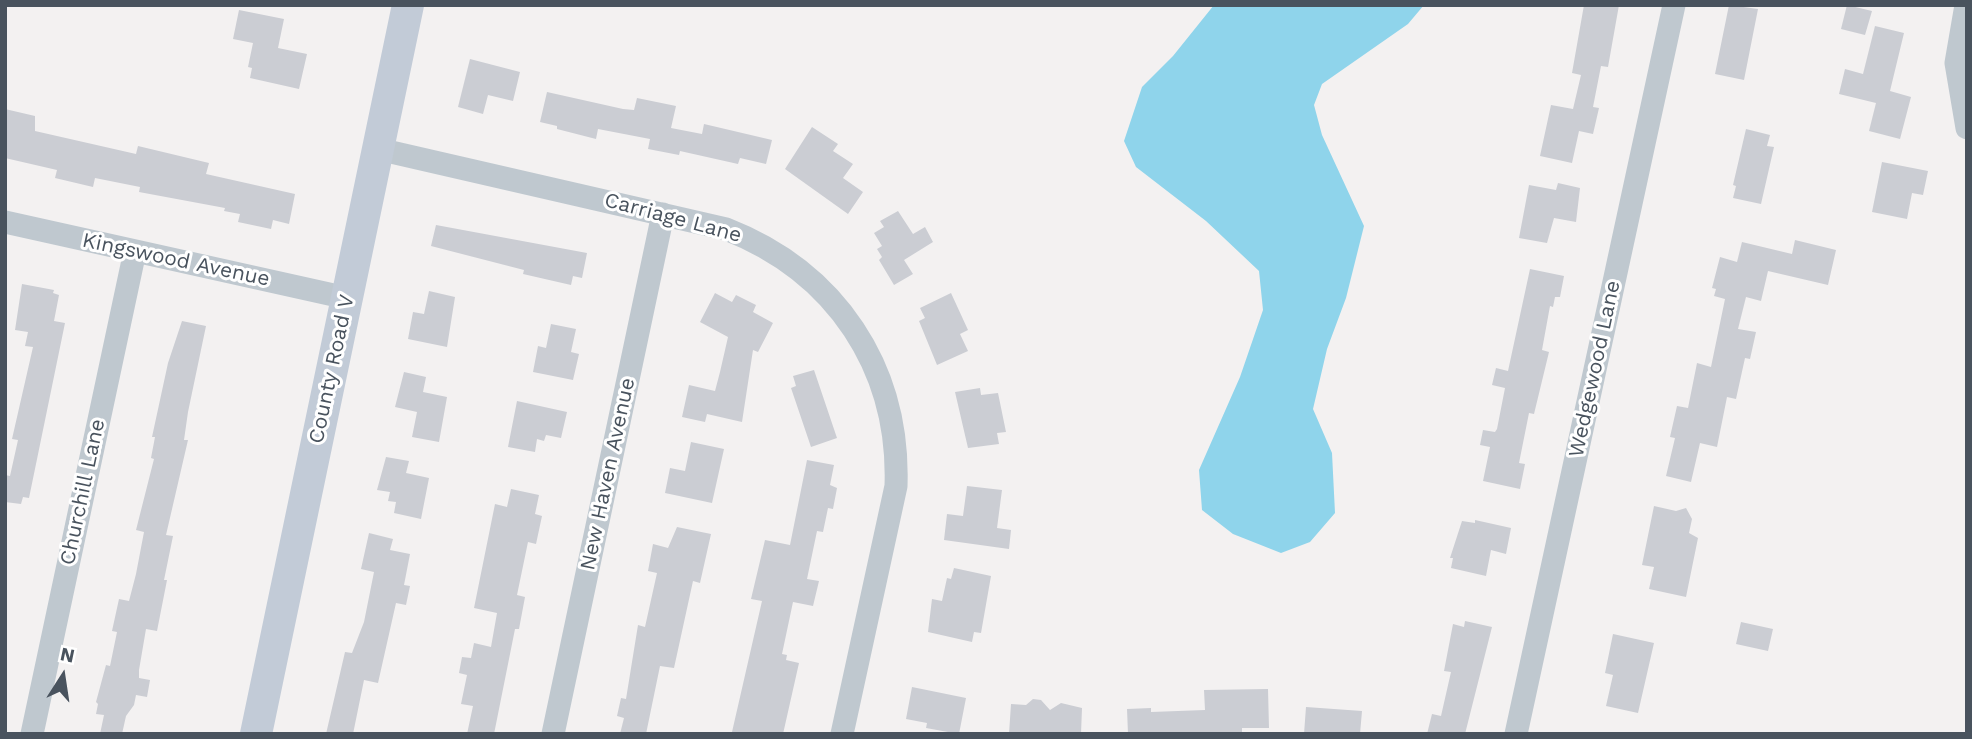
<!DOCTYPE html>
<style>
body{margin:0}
#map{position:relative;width:1972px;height:739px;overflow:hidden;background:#f3f1f1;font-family:"Work Sans",sans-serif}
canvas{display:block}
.frame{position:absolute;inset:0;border:7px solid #49535e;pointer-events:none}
.north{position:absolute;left:28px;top:641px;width:70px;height:70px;-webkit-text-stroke:5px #fff;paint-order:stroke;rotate:12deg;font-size:19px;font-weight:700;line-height:28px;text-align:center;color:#49535e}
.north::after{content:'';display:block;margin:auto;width:24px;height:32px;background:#49535e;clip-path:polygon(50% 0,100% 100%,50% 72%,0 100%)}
</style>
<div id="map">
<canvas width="1972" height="739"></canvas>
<div class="frame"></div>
<div class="north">N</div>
</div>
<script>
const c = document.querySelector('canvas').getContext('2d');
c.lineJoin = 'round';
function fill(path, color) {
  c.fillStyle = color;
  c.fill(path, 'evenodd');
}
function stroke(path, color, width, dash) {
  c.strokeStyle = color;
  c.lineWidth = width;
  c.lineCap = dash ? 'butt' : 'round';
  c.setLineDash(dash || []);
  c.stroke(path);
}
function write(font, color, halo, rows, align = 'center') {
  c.font = font + ' "Work Sans",sans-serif';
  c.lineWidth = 6;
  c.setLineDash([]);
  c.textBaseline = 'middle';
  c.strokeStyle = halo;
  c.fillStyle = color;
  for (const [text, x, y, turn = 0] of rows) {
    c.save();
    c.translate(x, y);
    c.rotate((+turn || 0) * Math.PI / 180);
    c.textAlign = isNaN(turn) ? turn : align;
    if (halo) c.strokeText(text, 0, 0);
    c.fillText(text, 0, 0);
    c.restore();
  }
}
const water = new Path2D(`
 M1214 5H1424L1408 24 1322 84 1314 105 1322 135 1364 226 1346 298 1327 349 1313 409 1332 453 1335 513 1310 542 1281 553 1233 534 1202 510 1199 470 1240 377 1263 310 1259 271 1206 221 1136 167 1124 141 1142 87 1173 56Z`);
const building = new Path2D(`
 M1584 5H1619L1608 67 1601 66 1593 107 1599 108 1593 134 1579 131 1572 163 1540 156 1551 105 1573 109 1581 75 1572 73Z
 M1729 5 1758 9 1744 80 1715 74Z
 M1847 5 1872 11 1865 35 1841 29Z
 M239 10 284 19 278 48 307 54 299 89 250 78 252 68 248 67 253 43 233 39Z
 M1875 26 1904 33 1890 91 1911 97 1900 139 1869 131 1876 103 1839 94 1845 69 1863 74Z
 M470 59 520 72 513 101 488 95 483 114 458 107Z
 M547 92 623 109 634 110 637 98 676 106 671 128 702 134 704 124 772 140 766 164 740 158 738 164 680 151 679 155 648 149 650 139 598 129 596 139 557 129V126L540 122Z
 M5 109 35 116V131L136 154 138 146 209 163 206 174 295 194 289 224 273 220 271 229 238 222 240 214 224 211 225 208 139 192 140 187 95 178 93 187 55 178 57 170 5 158Z
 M812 127 838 144 833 151 853 164 843 178 863 192 848 214 785 169Z
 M1746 129 1770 135 1767 146 1774 147 1761 204 1733 198 1736 186 1733 185Z
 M1882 162 1928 171 1923 195 1912 193 1907 219 1872 212Z
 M1558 183 1580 188 1576 222 1554 218 1547 243 1519 238 1529 185 1556 190Z
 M898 211 913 234 925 227 933 242 904 260 913 274 894 285 879 260 882 257 877 249 882 246 874 233 884 227 880 221Z
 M436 225 587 253 582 278 573 276 571 285 523 274 524 270 431 246Z
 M1795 240 1836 250 1828 285 1768 271 1761 301 1746 297 1738 329 1756 332 1750 359 1745 358 1736 399 1727 397 1717 447 1700 443 1691 482 1666 476 1675 438 1670 437 1677 406 1688 408 1697 363 1711 367 1725 299 1714 296 1716 289 1712 288 1720 257 1737 262 1742 242 1792 254Z
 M1530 269 1564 276 1560 297H1555L1553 307 1550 306 1542 350 1549 352 1534 414 1529 413 1519 463 1525 464 1520 489 1483 481 1490 447 1480 445 1483 430 1495 432 1497 429 1505 388 1492 385 1496 368 1508 371Z
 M22 284 54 290 53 293 59 295 54 321 65 323 29 498 23 497 21 504 5 502V475L10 476 18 440 12 439 33 347 25 346 28 332 15 330Z
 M429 291 455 297 447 347 408 339 413 312 424 314Z
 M715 293 732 302 736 295 756 305 753 312 773 323 758 352 753 350 742 422 707 414 705 422 682 417 689 385 715 391 720 372 728 337 700 322Z
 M951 293 968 330 960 334 968 351 937 365 919 321 925 318 920 308Z
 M182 321 206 326 188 412 184 440H188L166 535 173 536 164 580H167L157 631 146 629 139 670V678L150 680 147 697 136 695 134 705 126 716 122 734H100L104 715 96 714 98 704 96 702 106 665 110 666 117 632 112 631 119 599 129 601 136 574 144 532 136 530 154 459 151 458 155 437H152L168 363Z
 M551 324 576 329 571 352 579 354 573 380 533 372 538 346 546 348Z
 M814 370 837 438 811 447 791 388 796 386 793 376Z
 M404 372 426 377 423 392 447 397 439 442 412 437 417 412 395 407Z
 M980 388 981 395 998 393 1006 432 997 433 999 444 968 448 955 392Z
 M517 401 567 412 561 438 546 435 544 441 537 439 535 452 508 447Z
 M691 442 724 449 712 503 665 493 670 468 685 471Z
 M386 457 409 461 406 473 429 478 421 519 394 513 396 502 388 501 390 492 377 490Z
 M807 460 834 465 830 485 837 488 833 509 828 508 823 532 817 531 807 579 819 581 813 606 793 602 782 654 787 655 786 660 799 663 783 734 732 732 762 601 751 599 765 540 790 545Z
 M967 486 1002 490 997 528 1011 530 1009 549 944 540 947 514 963 516Z
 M511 489 539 495 535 514 542 516 536 544 528 542 517 595 525 597 519 629H515L494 734H467L473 706 461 704 467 675 459 673 462 657 471 658 474 643 491 647 497 613 474 608 495 504 507 507Z
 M1654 506 1676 511 1686 508 1692 519 1689 533 1698 538 1686 597 1649 589 1654 567 1642 565Z
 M1475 520 1511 528 1506 554 1491 550 1486 576 1451 568 1453 558H1450L1462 521 1475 523Z
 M677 527 711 534 700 583 693 581 674 668 660 666 646 734H620L624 718 617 716 621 698 626 699 638 625 645 627 657 573 648 571 653 544 668 548Z
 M369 533 393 539 390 550 410 554 404 585 410 586 406 605 396 603 378 683 364 680 353 734H326L345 652 352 653 364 622 374 572 361 569Z
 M954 568 991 576 981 633 974 632 972 642 928 632 932 599 942 601 947 578 951 579Z
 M1465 621 1492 627 1465 734H1427L1432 714 1441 716 1451 672 1444 671 1453 624 1464 627Z
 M1741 622 1773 629 1768 651 1736 644Z
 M1613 634 1654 643 1638 713 1606 706 1613 675 1605 673Z
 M912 687 966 698 959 734 926 728 927 723 906 719Z
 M1268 689 1269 728H1242V734H1128L1127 709 1151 708V712L1205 710 1204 690Z
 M1033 699 1041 700 1050 710 1061 703 1082 708 1081 734H1009L1011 704 1026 705Z
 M1306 707 1362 711 1360 734H1304Z`);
const minor = new Path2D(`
 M1966 5 1956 63 1967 128
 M378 149 726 229C836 272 900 368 896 486L842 734
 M5 222 347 298
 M32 734 135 251
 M553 734 663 214
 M1516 734 1674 5`);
const secondary = new Path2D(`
 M256 734 408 5`);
const streetNames = [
 ["Carriage Lane",673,218,15],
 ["Kingswood Avenue",176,260,12],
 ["County Road V",332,369,-78],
 ["Wedgewood Lane",1595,369,-78],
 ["New Haven Avenue",608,474,-78],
 ["Churchill Lane",83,492,-78]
];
fill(water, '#8fd4eb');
fill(building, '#cbcdd3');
stroke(minor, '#bfc8cf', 23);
stroke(secondary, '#c2cbd7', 32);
write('21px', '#49535e', '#fff', streetNames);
</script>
